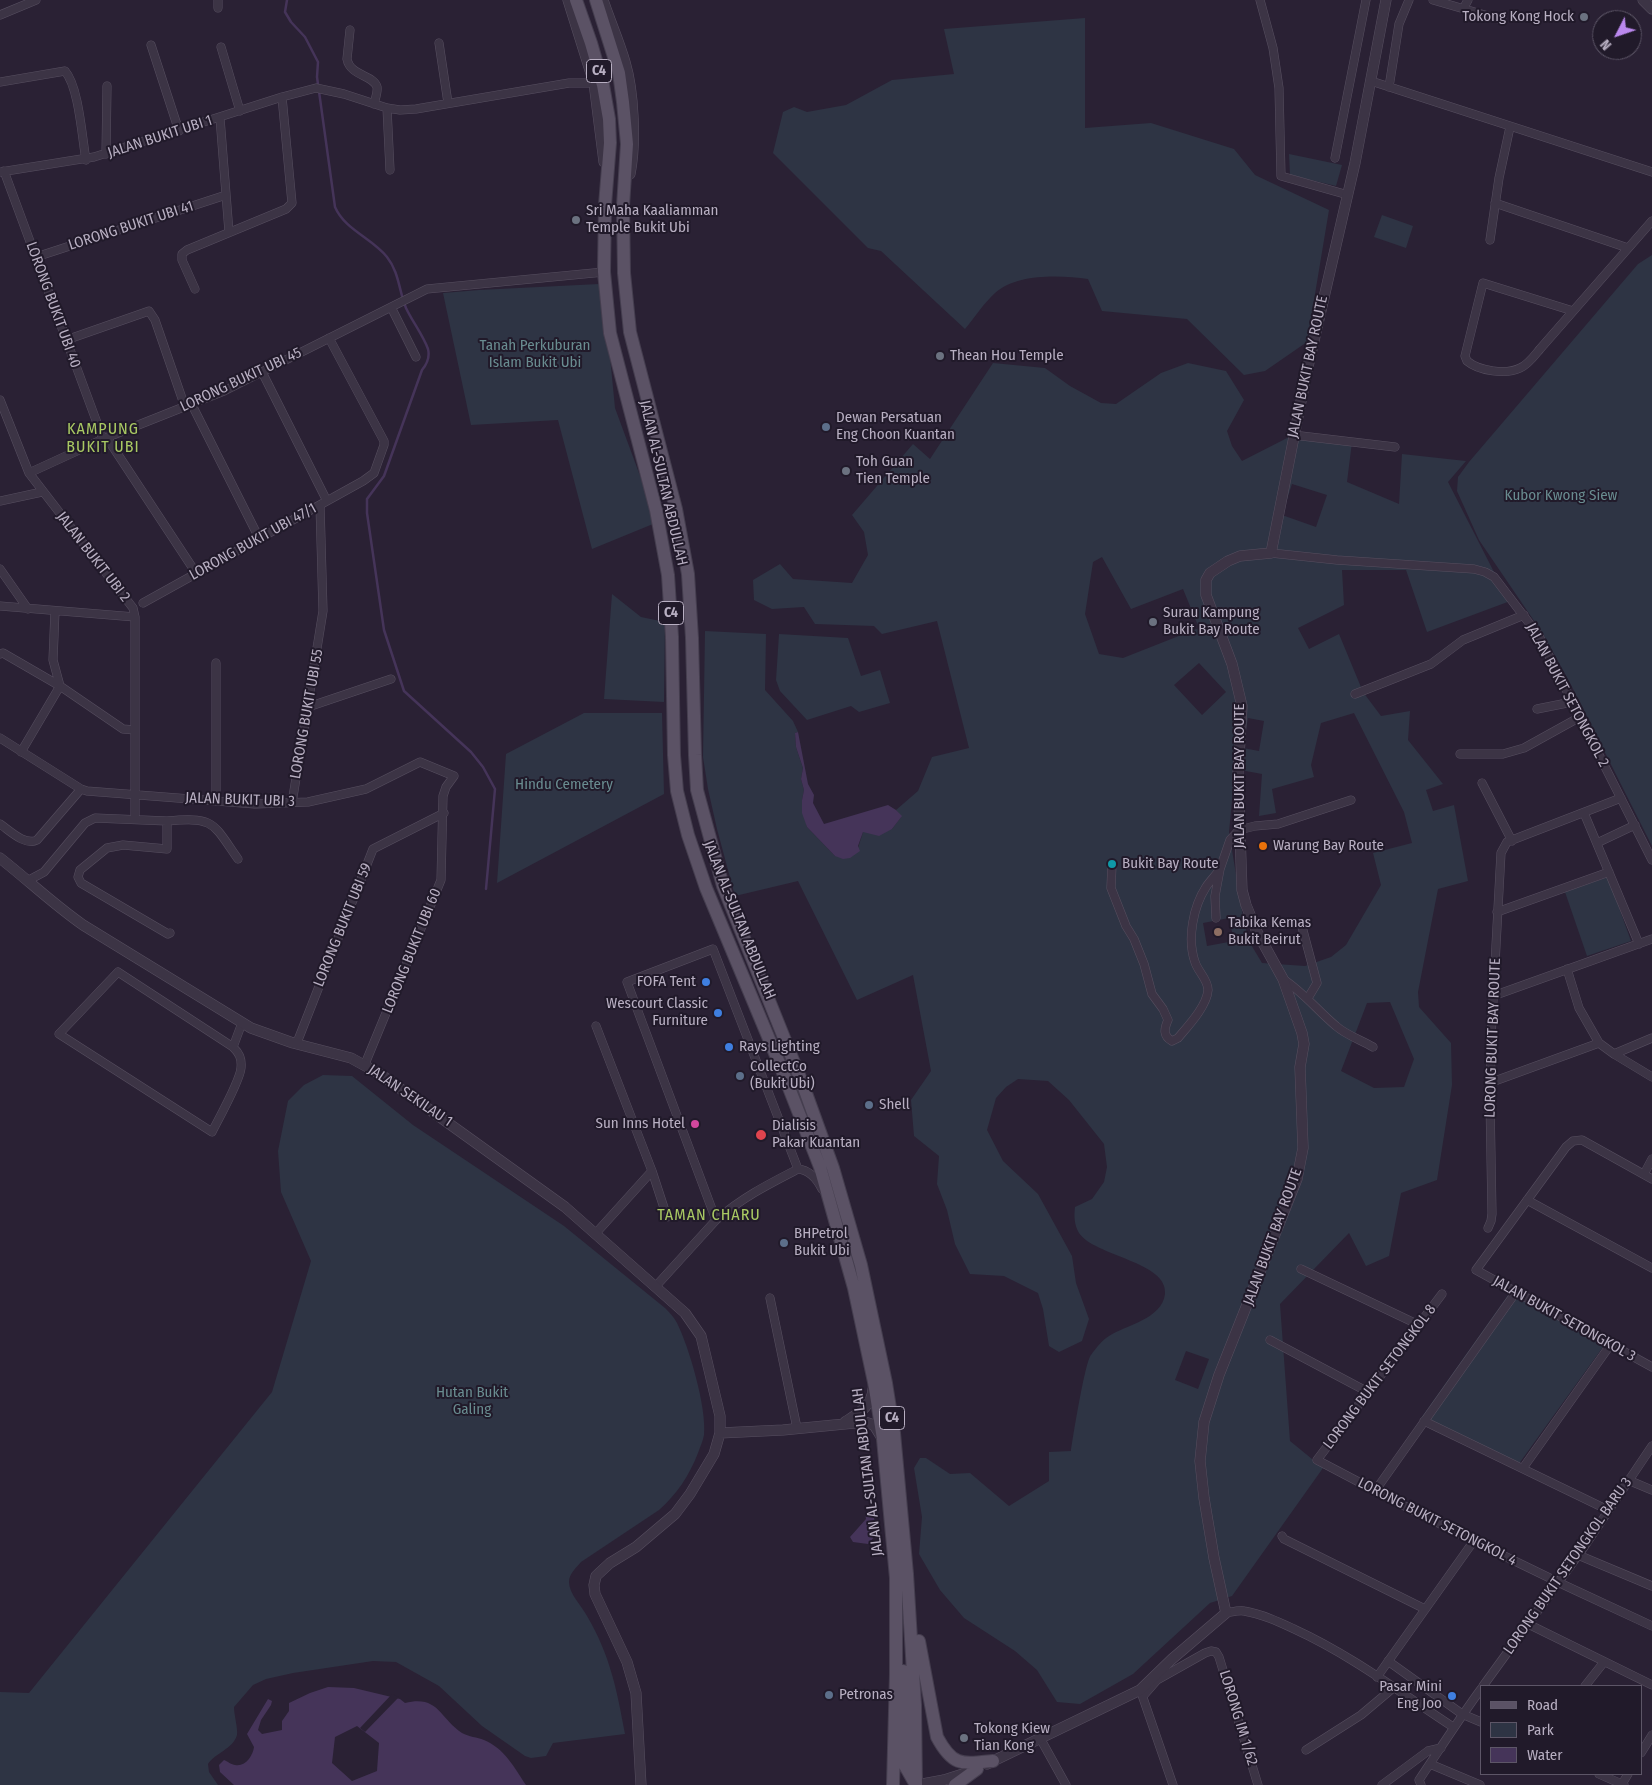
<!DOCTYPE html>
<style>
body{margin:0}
#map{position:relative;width:1652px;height:1785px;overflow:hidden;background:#2a2134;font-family:"Fira Sans Condensed",sans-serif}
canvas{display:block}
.legend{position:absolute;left:1480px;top:1685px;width:162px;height:90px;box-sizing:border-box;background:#211a2a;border:1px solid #5d5667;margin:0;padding:6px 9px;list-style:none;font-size:15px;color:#b8afc2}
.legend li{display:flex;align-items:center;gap:10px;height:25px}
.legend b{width:25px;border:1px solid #5d5667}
.north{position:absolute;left:1592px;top:10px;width:50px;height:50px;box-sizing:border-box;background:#211a2a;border:1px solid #5d5667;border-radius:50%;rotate:229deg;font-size:14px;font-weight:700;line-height:20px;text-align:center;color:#b8afc2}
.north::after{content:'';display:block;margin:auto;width:18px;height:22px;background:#b8e;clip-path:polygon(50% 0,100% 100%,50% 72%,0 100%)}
</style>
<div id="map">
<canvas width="1652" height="1785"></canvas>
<ul class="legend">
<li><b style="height:6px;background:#5b5265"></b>Road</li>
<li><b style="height:14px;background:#2e3444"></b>Park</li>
<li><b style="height:14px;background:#453459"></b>Water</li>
</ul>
<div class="north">N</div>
</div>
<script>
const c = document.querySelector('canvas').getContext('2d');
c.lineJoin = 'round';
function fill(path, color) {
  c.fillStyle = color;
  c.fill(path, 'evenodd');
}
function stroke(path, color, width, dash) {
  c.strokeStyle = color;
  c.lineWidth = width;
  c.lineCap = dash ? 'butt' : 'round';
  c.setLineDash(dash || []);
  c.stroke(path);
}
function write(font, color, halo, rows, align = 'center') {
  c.font = font + ' "Fira Sans Condensed",sans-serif';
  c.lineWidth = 4;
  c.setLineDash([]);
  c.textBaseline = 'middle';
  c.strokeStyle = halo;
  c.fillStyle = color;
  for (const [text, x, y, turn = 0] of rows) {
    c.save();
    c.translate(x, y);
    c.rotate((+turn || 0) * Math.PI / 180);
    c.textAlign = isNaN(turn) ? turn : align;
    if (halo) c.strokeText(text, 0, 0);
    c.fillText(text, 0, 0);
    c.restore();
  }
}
const green = new Path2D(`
 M1085 18V128L1151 123 1234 149 1255 175 1329 210 1307 342 1265 371 1244 375 1187 319 1102 311 1088 279C1061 275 1017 273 995 293 984 303 975 317 965 329L881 251 868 248 773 153 783 112 794 107 807 112 846 105 892 80 954 74 944 29Z
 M1289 154 1342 165 1336 186 1290 175Z
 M1382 215 1413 226 1406 248 1374 237Z
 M1652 255V846L1570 683 1543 634 1479 540 1457 491 1458 477 1469 462 1638 264Z
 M599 284 603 285 615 408 646 492 653 524 592 549 558 420 471 425 443 293 479 290Z
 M993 363 1045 368 1070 386 1101 403 1116 404 1161 373 1188 363 1226 371 1244 400 1227 431 1232 446 1242 461 1293 435 1352 442 1347 482 1399 504 1402 454 1466 461 1448 482 1495 574 1513 600 1427 632 1406 570H1342L1344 605 1298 628 1309 649 1339 634 1363 692 1381 716 1410 711 1408 740 1443 784 1426 790 1433 811 1454 805 1468 881 1438 889 1418 992 1419 1007 1451 1043 1452 1085 1437 1180 1401 1193 1389 1256 1366 1266 1349 1233 1280 1304 1290 1441 1323 1468 1232 1596 1210 1603 1133 1674 1080 1704 1057 1702 1037 1670 1015 1651 964 1618 940 1590 919 1554 922 1517 914 1468 920 1458H926L950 1474 970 1473 1009 1506 1049 1481V1452L1071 1451C1073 1437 1085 1362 1091 1355 1096 1348 1102 1340 1109 1336 1126 1325 1162 1319 1165 1294 1169 1262 1094 1256 1079 1233 1074 1224 1074 1216 1075 1207L1092 1199 1104 1182 1107 1167 1104 1144 1069 1100 1048 1081 1018 1079 1006 1087 996 1098 987 1130 1003 1161 1038 1194 1072 1256 1076 1283 1089 1319 1082 1341 1059 1352 1049 1346 1043 1309 1038 1293 1004 1276 970 1274 955 1244 947 1210 937 1184 939 1156 914 1136 911 1100 931 1071 913 975 857 1000 798 881 735 896 717 829 708 789 703 757 705 631 766 634 765 690 793 721 798 732 795 733 796 747 803 768 801 779 804 790 802 800 807 827 835 856 858 848 863 832 892 829 901 817 896 810 918 791 932 757 969 748 937 621 882 634 874 626 815 624 804 607 772 609 754 600 753 580 780 564 793 579 852 583 868 555 864 532 852 515 913 444 930 459ZM1292 484 1327 495 1316 527 1282 515ZM1102 557 1131 609 1183 589 1199 628 1123 658 1099 654 1085 614 1093 562ZM1199 663 1226 692 1202 715 1174 685ZM1354 713 1404 812 1412 843 1373 853 1381 885 1346 945 1331 957 1305 966 1262 963 1250 943 1244 923 1229 832 1235 769 1262 774 1259 816 1276 813 1272 789 1314 777 1311 765 1321 723ZM1248 718 1264 721 1259 751 1243 748ZM1229 918 1234 941 1207 946 1203 923ZM1390 1002 1414 1059 1404 1087 1374 1088 1341 1071 1367 1003ZM1186 1351 1209 1359 1198 1389 1175 1380Z
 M612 594 641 617 665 622 664 702 604 699Z
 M779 634 848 638 861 676 880 670 890 703 859 712 851 706 807 720 780 691 776 680Z
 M584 713H662L664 794 497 883 506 754Z
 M1608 877 1631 941 1587 956 1565 892Z
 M323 1075 352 1076 413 1125 564 1226 665 1308C669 1312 674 1317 677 1323 689 1347 707 1408 704 1435 703 1441 700 1447 698 1453 689 1476 677 1494 659 1510L581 1562C576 1568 569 1574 569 1582 569 1594 582 1606 587 1616 610 1655 617 1690 625 1734L553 1743 546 1756 531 1758 525 1756 482 1726 439 1686 396 1662 373 1661 293 1673 266 1679 253 1685 234 1707C234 1715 238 1728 237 1735 233 1749 215 1753 208 1764L209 1772 218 1785H0V1692L29 1693 272 1392 311 1261 281 1192 278 1151 288 1101 304 1085Z
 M1513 1288 1608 1340 1518 1465 1421 1418Z`);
const water = new Path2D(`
 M798 732 808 784 814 795 813 803 824 824 888 805 896 810 902 816 892 829 879 836 863 832 858 846 860 851 850 858 843 859 835 856 807 827 802 813V800L804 790 801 779 803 768 796 747 795 733Z
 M865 1512H873C875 1524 879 1535 868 1544L853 1542 850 1537 866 1519Z
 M328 1687 354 1688 400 1699 405 1703C439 1695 439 1718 462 1733 469 1737 477 1737 484 1740 505 1749 514 1767 526 1785H234L220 1772 219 1765 224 1760C227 1761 232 1765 235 1765 246 1767 253 1755 254 1747L247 1734 268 1699 272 1701 271 1705 261 1720 258 1730 262 1734 282 1730V1721L289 1711V1703L310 1693ZM357 1726 379 1743 377 1771 352 1781 332 1763 335 1737Z`);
const pier = new Path2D(`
 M392 1694 399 1697 365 1732 360 1728Z`);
const stream = new Path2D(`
 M287 0 285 12 291 22 305 37 318 62 317 77 335 207C345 230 372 238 387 257 399 272 399 291 406 308 412 321 423 335 428 349 430 357 427 364 422 370L384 476 367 499V513L384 630 404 691 471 752 483 767 495 789 486 889`);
const minor = new Path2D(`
 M1260 0 1273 48 1279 88 1281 176 1348 195
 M1433 0 1502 20
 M218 8V0
 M1463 9 1468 0
 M0 15 36 0
 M350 30 347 59C350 76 374 75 377 87 378 92 375 99 374 104
 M439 43 448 103
 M151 45 179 131
 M221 47 240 111
 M1371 81 1652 172
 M0 82 65 71C79 87 82 138 86 160
 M1389 87 1399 24 1409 0
 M387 108 390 170
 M220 118 229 232
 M106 154 107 86
 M1335 158 1366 0
 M4 171 103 439
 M0 172 94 157 282 97 316 88 344 94 387 108 400 110 416 109 569 83H594
 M1495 203 1628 248
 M1490 240 1499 178 1510 127
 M36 257 226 195
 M195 289 182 260V254L187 250 286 209 292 203 282 97
 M391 307 416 357
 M1573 311 1483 283 1465 356 1467 361C1479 371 1506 375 1520 368 1528 365 1535 355 1540 349L1652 221
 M66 340 149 311 155 320 185 407
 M262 372 327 501
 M0 400 29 473 133 608 135 617V819
 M192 405 259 538
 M1293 435 1395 447
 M107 438 196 573
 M29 473 103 439 224 391 427 289 604 272
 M0 501 42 492
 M1271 553 1337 560 1474 569 1485 572 1494 577 1539 636 1652 860
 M0 569 28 609
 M143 603 363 481 374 473 384 445V441L329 338
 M0 606 135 617
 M55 611 53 660 60 686
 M0 654 3 653 60 686 123 729 135 730
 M1355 694 1431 664 1463 640 1524 615
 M308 707 391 679
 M1537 709 1572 702
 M0 738 81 789 87 791 255 804 308 802 366 789 420 762 454 776 446 787 443 796 441 880 365 1064
 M21 752 60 686
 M1460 754H1503L1524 748 1580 717
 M1482 783 1512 841
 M216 801V663
 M292 803 323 611 320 505
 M1584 813 1639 944
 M167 821C215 817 212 822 238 859
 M0 824C10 831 25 846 37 840L81 789
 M1597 843 1635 825
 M1112 864 1111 888 1126 926 1134 939 1144 964 1152 994 1163 1009 1168 1020C1164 1029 1163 1036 1172 1041L1178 1038C1188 1026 1207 1006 1208 990 1208 979 1198 972 1195 962 1187 939 1193 907 1206 887 1210 881 1216 875 1220 869
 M29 880 44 872 85 823 95 818 167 821V849L123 845 107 848 80 870 78 877 81 883 168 934 170 933
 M1497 912 1609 872
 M1216 918 1215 896 1220 869 1230 840 1239 830 1255 826 1278 824 1351 800
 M1301 923 1317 983 1308 998
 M1567 969 1579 1008 1599 1043
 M118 972 233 1047C239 1053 242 1058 241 1068 240 1081 219 1118 212 1132L59 1034Z
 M1283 979C1303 992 1318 1011 1336 1026 1346 1035 1361 1040 1373 1047
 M1493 996 1652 939
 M596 1026 652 1171 667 1217
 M293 1043 298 1040 373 849 444 813
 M233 1047 242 1023
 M1614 1054 1652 1077
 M1492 1082 1599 1043 1614 1054 1652 1038
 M798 1169C809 1170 817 1179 822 1189
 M1644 1174 1652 1159
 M1652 1179 1582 1140 1573 1141 1566 1147 1476 1270 1652 1367
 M1527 1200 1652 1268
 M716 1220 627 982 713 949 798 1169
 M1488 1228 1491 1221 1492 1214 1490 1100 1492 1082 1490 1056 1501 853 1507 842 1621 798
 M596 1233 652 1171
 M1301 1269 1419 1325
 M656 1286 716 1220C743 1197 767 1185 798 1169
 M1442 1294 1317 1460C1427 1519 1538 1574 1652 1626
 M770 1298 797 1428
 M1270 1340 1368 1392
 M1424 1421 1608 1510
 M1523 1468 1611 1344
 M1628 1480 1652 1490
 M1375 1491 1516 1292
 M1282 1536 1284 1539 1425 1609
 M1578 1555 1652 1586
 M1226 1613C1232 1612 1239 1610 1244 1611 1262 1614 1279 1622 1294 1629 1351 1655 1401 1693 1453 1727
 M1528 1624 1652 1685
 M1388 1661 1462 1714 1481 1722
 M1377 1677 1473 1542
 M1483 1686 1584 1547 1652 1446
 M1585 1686 1604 1662
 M1141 1692 1173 1785
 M1143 1696 1157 1680 1205 1653 1211 1651 1216 1652 1219 1657 1258 1785
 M1040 1738 1066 1785
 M1306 1750 1361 1715 1393 1688
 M1641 1753 1652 1735
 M1430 1764 1480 1785
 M1599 1774 1624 1785
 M1622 1784 1628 1774
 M1382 1785 1428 1751 1441 1748
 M1421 1785 1419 1780C1440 1749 1459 1719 1481 1689`);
const tertiary = new Path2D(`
 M568 0 594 83 604 162
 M603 0C610 21 619 41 625 62 634 92 636 144 630 174
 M1643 0 1652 9
 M0 858C28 880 53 904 83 925L251 1028 293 1043 351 1058 380 1074 565 1207 685 1313 701 1336 720 1416V1433L714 1454 690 1494 675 1514 636 1547 610 1563 596 1576 594 1585 595 1594 627 1662 636 1693 641 1785
 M845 1422C859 1413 872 1406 873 1389
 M720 1433 783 1430 865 1422 874 1425 882 1438
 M987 1764 1140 1690 1172 1659 1226 1613 1214 1558 1204 1498 1200 1461 1204 1422 1219 1375 1297 1179 1303 1148 1300 1067 1304 1044 1302 1033 1283 979 1257 932 1246 905 1242 890 1238 774 1242 706 1232 664 1206 595V580L1210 573 1228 561 1240 556 1271 553 1307 371 1355 163 1386 0
 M917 1785 944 1780 969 1772`);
const primary = new Path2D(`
 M576 0 591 43 603 85 609 119 610 143 605 205 604 272 610 333 656 510 668 575 672 637 674 755 677 791 688 835 706 888 782 1070 820 1167 854 1288 874 1382 883 1439 896 1578V1674L893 1785
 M596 0 619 73 623 102 627 144 623 206 624 273 630 332 676 509 688 574 692 638 695 755 697 790 723 886 803 1085 833 1168 861 1265 886 1383 894 1433 907 1574 915 1705 916 1785
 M919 1641 937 1737C953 1767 962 1764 993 1761
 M903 1671 905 1690 904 1764 916 1785
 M955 1785 977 1769`);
const markers = [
 [1584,17,5,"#6b7280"],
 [576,220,5,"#6b7280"],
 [940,356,5,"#6b7280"],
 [826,427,5,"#5c6f8a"],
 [846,471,5,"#6b7280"],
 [1153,622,5,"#6b7280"],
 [1263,846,5,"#e8710a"],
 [1112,864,5,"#0f9aa8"],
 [1218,932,5,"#8d6e63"],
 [706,982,5,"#3f7fe0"],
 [718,1013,5,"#3f7fe0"],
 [729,1047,5,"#3f7fe0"],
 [740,1076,5,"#5c6f8a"],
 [869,1105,5,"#5c6f8a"],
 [695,1124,5,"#d1479c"],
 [761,1135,6,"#e0444e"],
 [784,1243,5,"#5c6f8a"],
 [829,1695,5,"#5c6f8a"],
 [1452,1696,5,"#3f7fe0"],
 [964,1738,5,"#6b7280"]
];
const shields = [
 [599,71,25],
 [671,613,25],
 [892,1418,25]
];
const shieldNames = [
 ["C4",599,71],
 ["C4",671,613],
 ["C4",892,1418]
];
const poiNames = [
 ["Tokong Kong Hock",1574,17,"right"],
 ["Sri Maha Kaaliamman",586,211],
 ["Temple Bukit Ubi",586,228],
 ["Thean Hou Temple",950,356],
 ["Dewan Persatuan",836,418],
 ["Eng Choon Kuantan",836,435],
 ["Toh Guan",856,462],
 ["Tien Temple",856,479],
 ["Surau Kampung",1163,613],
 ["Bukit Bay Route",1163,630],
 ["Warung Bay Route",1273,846],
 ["Bukit Bay Route",1122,864],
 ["Tabika Kemas",1228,923],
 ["Bukit Beirut",1228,940],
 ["FOFA Tent",696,982,"right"],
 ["Wescourt Classic",708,1004,"right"],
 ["Furniture",708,1021,"right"],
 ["Rays Lighting",739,1047],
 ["CollectCo",750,1067],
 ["(Bukit Ubi)",750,1084],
 ["Shell",879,1105],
 ["Sun Inns Hotel",685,1124,"right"],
 ["Dialisis",772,1126],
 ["Pakar Kuantan",772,1143],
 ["BHPetrol",794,1234],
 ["Bukit Ubi",794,1251],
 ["Pasar Mini",1442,1687,"right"],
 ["Eng Joo",1442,1704,"right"],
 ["Petronas",839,1695],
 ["Tokong Kiew",974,1729],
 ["Tian Kong",974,1746]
];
const streetNames = [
 ["JALAN BUKIT UBI 1",160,137,-18],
 ["LORONG BUKIT UBI 41",131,226,-18],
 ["LORONG BUKIT UBI 40",53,305,70],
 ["JALAN BUKIT BAY ROUTE",1308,367,-78],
 ["LORONG BUKIT UBI 45",241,380,-25],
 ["JALAN AL-SULTAN ABDULLAH",663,483,77],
 ["LORONG BUKIT UBI 47/1",253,542,-29],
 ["JALAN BUKIT UBI 2",93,557,52],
 ["JALAN BUKIT SETONGKOL 2",1567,695,62],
 ["LORONG BUKIT UBI 55",307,714,-80],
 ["JALAN BUKIT BAY ROUTE",1240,776,-90],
 ["JALAN BUKIT UBI 3",240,800,2],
 ["JALAN AL-SULTAN ABDULLAH",739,920,68],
 ["LORONG BUKIT UBI 59",343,925,-68],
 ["LORONG BUKIT UBI 60",412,951,-68],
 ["LORONG BUKIT BAY ROUTE",1493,1038,-88],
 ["JALAN SEKILAU 1",410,1096,34],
 ["JALAN BUKIT BAY ROUTE",1273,1237,-70],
 ["JALAN BUKIT SETONGKOL 3",1564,1319,29],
 ["LORONG BUKIT SETONGKOL 8",1380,1377,-53],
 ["JALAN AL-SULTAN ABDULLAH",868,1472,-97],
 ["LORONG BUKIT SETONGKOL 4",1437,1522,27],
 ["LORONG BUKIT SETONGKOL BARU 3",1568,1566,-55],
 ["LORONG IM 1/62",1238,1718,73]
];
const parkNames = [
 ["Tanah Perkuburan",535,346],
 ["Islam Bukit Ubi",535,363],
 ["Kubor Kwong Siew",1561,496],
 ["Hindu Cemetery",564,785],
 ["Hutan Bukit",472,1393],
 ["Galing",472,1410]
];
const neighbourhoodNames = [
 ["KAMPUNG",103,430],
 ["BUKIT UBI",103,448],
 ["TAMAN CHARU",709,1216]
];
fill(green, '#2e3444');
fill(water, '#453459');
fill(pier, '#2a2134');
stroke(stream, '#453459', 2.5);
stroke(minor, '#574f60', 9);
stroke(tertiary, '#574f60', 11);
stroke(primary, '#453e4f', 14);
stroke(minor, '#3c3445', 8);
stroke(tertiary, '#3c3445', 10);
stroke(primary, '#5b5265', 12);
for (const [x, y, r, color] of markers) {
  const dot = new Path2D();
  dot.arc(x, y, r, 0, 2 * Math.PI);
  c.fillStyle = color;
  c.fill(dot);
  stroke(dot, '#211a2a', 2);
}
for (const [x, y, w] of shields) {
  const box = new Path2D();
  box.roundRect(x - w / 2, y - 11.5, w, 23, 4);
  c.fillStyle = '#211a2a';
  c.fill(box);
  stroke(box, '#b8afc2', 1);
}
write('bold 14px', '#b8afc2', null, shieldNames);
write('15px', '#b8afc2', '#211a2a', poiNames, 'left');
write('15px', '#b8afc2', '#211a2a', streetNames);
write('15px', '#698c90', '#211a2a', parkNames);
c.letterSpacing = '1px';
write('16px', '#a9c963', '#211a2a', neighbourhoodNames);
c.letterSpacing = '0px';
</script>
